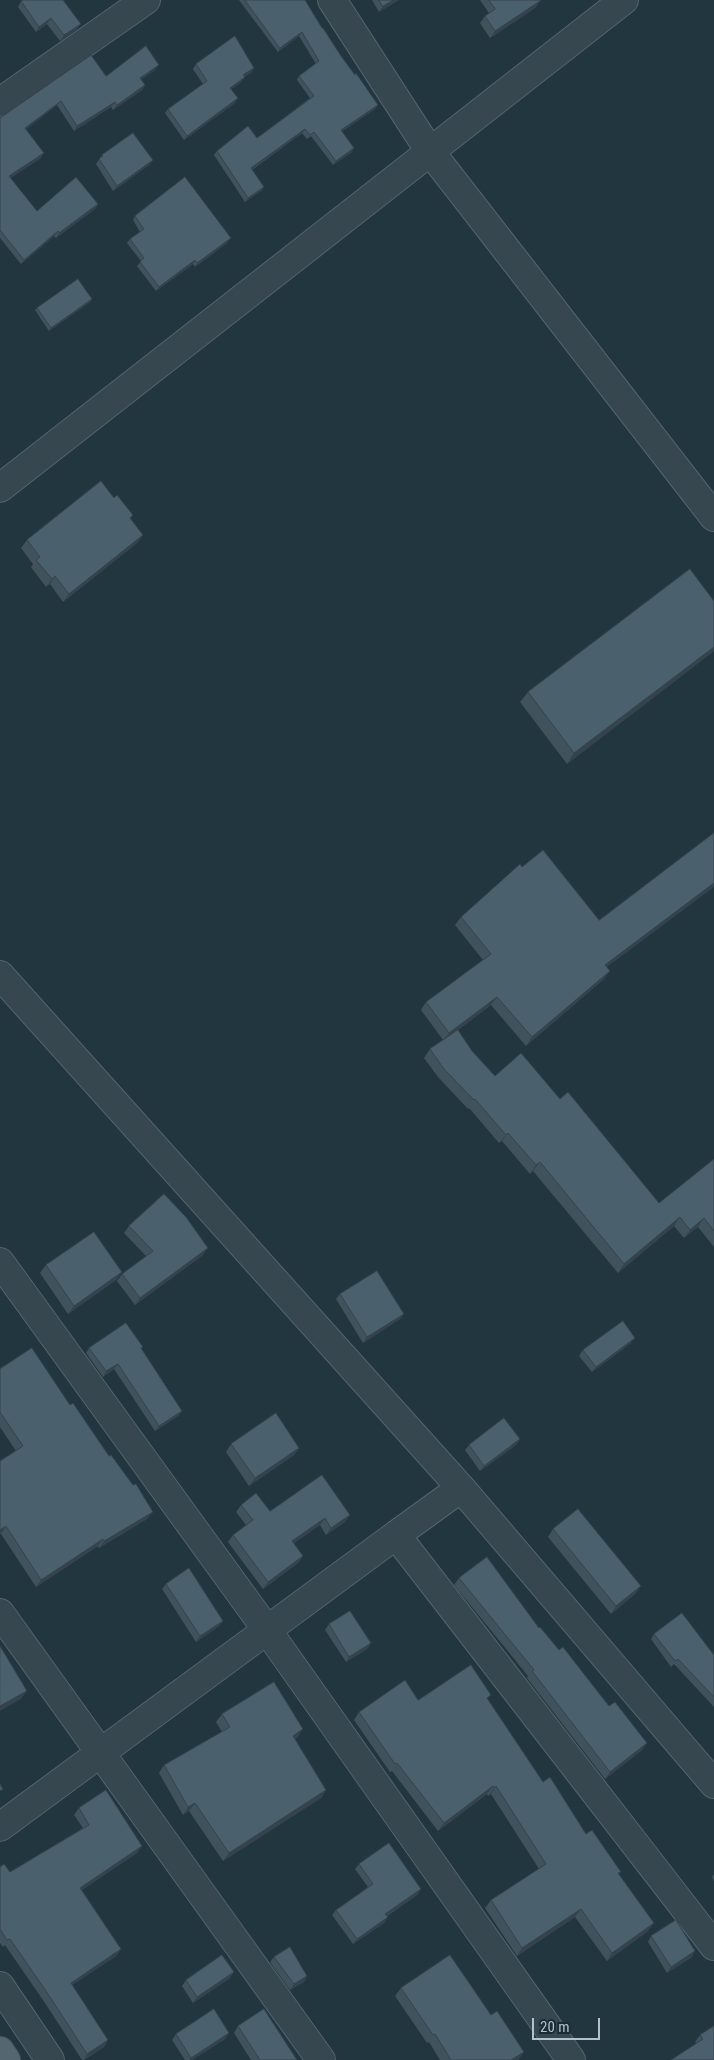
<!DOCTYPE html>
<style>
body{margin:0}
#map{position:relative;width:714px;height:2060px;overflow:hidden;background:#223640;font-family:"Roboto Condensed",sans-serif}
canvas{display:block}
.scale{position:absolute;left:532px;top:2018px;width:68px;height:22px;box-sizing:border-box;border:2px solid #b2c1cb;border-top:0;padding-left:6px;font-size:15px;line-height:18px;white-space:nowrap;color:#b2c1cb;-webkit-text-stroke:4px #1b2c35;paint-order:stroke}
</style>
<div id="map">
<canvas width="714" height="2060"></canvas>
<div class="scale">20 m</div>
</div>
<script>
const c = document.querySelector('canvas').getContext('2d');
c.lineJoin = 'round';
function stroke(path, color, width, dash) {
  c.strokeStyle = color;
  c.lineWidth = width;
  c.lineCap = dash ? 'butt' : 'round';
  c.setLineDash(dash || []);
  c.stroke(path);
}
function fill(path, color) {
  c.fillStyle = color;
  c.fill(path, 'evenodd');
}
const minor = new Path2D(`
 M332 0 429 150 714 517
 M0 102 146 0
 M0 488 624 0
 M0 975 461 1488 714 1784
 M0 1262 267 1630 571 2060
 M396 1535 461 1488
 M0 1613 321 2060
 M0 1827 396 1535 714 1946
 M0 1986 50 2060`);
const major = new Path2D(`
 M0 2051 6 2060`);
const wall = new Path2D(`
 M239 0H305L322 28 341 56 375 109 342 131 352 152 333 165 311 136 307 139 302 133 252 170 264 187 261 191 245 202 214 155 217 151 257 138 310 98 297 80 299 76 316 64 299 36 278 52Z
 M372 0H399L379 12Z
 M480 0H541L535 8 490 38 480 23 485 16 489 13Z
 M21 1 77 29 60 41 47 24 36 32 18 7Z
 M196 64 254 68 251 73 244 77H245L241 82 231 89 235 103 184 140 165 113 168 109 203 84 193 69Z
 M155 70 141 79 145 85 142 90 113 110 111 107 74 131 57 105 26 129 41 158 10 178 37 211 98 204 95 209 56 238 54 236 21 264 0 238V118L106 76Z
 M102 155 153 160 149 165 113 191 96 164Z
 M135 216 228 242 195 267 193 264 156 291 137 266 141 261 127 243 130 239 140 232 133 220Z
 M92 299 90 302 49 331 35 310 37 308Z
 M130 519 143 535 137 543 63 602 50 584 46 587 31 567 33 564 21 548 27 540Z
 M714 601V651L567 764 520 702 528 692Z
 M461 917 607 968 604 979 526 1046 491 1005 458 1030 472 1051 495 1076 560 1099 659 1203 714 1159V1247L698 1227 684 1238 674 1226 618 1273 533 1171 530 1174 502 1141 499 1143 469 1108 468 1109 438 1077 424 1058 430 1049 443 1040 421 1010 426 1002 483 960 455 925Z
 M129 1226 203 1255 135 1305 117 1281 122 1274 146 1256 124 1233Z
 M46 1265 122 1272 116 1280 68 1314 40 1273Z
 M340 1294 404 1314 400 1319 363 1343 336 1299Z
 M631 1343 592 1372 579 1356 583 1350Z
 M143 1347 141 1349 182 1411 178 1416 155 1431 114 1369 103 1377 86 1353 89 1348Z
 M0 1369 70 1405 147 1519 99 1548 98 1546 36 1587 1 1534H0V1461L16 1451 0 1427Z
 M520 1439 516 1445 480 1471 465 1450 469 1445Z
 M231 1444 299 1448 294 1455 249 1486 226 1452Z
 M241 1505 270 1511 350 1515 345 1522 326 1535 320 1525 294 1543 303 1556 298 1563 263 1589 228 1542 233 1535 246 1525 236 1512Z
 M553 1529 641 1586 635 1594 611 1614 548 1537Z
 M459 1578 539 1628 609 1706 647 1743 642 1750 605 1779 527 1678 528 1676 454 1585Z
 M166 1584 223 1621 219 1626 196 1642 162 1589Z
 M329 1624 371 1643 367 1649 346 1662 325 1630Z
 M654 1634 714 1655V1707L674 1664 671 1667 651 1639Z
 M418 1700H488L543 1782 619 1874 648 1931 607 1961 575 1917 517 1956 485 1908 491 1900 539 1869 491 1794 488 1796 487 1794 438 1831 392 1771 390 1772 354 1720 359 1712Z
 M222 1714 298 1737 295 1739 326 1790 321 1798 223 1861 189 1811 183 1815 159 1773 164 1765 222 1732 216 1722Z
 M79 1808 142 1846 137 1853 82 1890 121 1949 116 1956 72 1985 108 2040 104 2047 84 2060H82L45 2003 5 1945 3 1947 0 1943V1867L10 1872 83 1828 74 1815Z
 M359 1864 421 1889 417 1895 387 1916 384 1923 353 1944 332 1915 336 1910 368 1887 355 1869Z
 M714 1874V1881L712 1877Z
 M651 1936 692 1957 667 1973 648 1942Z
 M274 1957 307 1976 304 1982 290 1990 270 1962Z
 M230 1978 193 2003 182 1986 186 1980Z
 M401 1988 491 2015 524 2052 518 2060H440L429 2042 427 2043 395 1996Z
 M238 2026 297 2060H251L234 2033Z
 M229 2033 225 2039 192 2060H185L172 2040 176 2034Z
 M700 2035 714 2060 695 2042Z`);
const shadedWall = new Path2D(`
 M394 0H399L379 12 383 6Z
 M540 1 535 8 490 38 495 31Z
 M51 18 47 24 36 32 39 27Z
 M81 24 77 29 60 41 64 35Z
 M302 32 299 36 278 52 280 48Z
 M159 65 155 70 137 82 140 78Z
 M254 68 251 73 240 79 243 75Z
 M245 77 241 82 226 92 230 88Z
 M145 85 142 90 113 110 117 105Z
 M238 98 235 103 184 140 187 136Z
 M61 101 57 105 22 133 25 128Z
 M115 102 111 107 74 131 77 126Z
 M378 105 375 109 339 134 341 130Z
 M305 129 302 133 248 172 251 168Z
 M354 148 352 152 333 165 336 161Z
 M44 153 41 158 6 181 9 176Z
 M153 160 149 165 113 191 117 186Z
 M264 187 261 191 245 202 248 198Z
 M98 204 95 209 56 238 59 233Z
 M58 231 54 236 21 264 24 260Z
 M231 238 228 242 195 267 197 263Z
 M195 260 193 264 156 291 159 287Z
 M92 299 90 302 49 331 51 328Z
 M143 535 137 543 63 602 69 594Z
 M55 576 50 584 46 587 52 579Z
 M714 647V651L567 764 574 753Z
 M714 883V887L599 973 605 965Z
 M610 971 604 979 526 1046 532 1037Z
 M497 997 491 1005 443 1041 449 1033Z
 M508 1133 502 1141 499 1143 506 1135Z
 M540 1162 533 1171 530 1174 536 1165Z
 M680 1217 674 1226 618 1273 624 1264Z
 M704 1218 698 1227 684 1238 690 1230Z
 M208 1248 203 1255 135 1305 140 1298Z
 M122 1272 116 1280 68 1314 74 1306Z
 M404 1314 400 1319 363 1343 367 1337Z
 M635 1338 631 1343 592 1372 596 1367Z
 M118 1364 114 1369 103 1377 106 1371Z
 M182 1411 178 1416 155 1431 159 1426Z
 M520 1439 516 1445 480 1471 484 1466Z
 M299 1448 294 1455 249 1486 255 1478Z
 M153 1512 147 1519 99 1548 104 1541Z
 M350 1515 345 1522 326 1535 331 1528Z
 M325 1518 320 1525 287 1548 292 1541Z
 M6 1526 1 1534H0V1530Z
 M103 1539 98 1546 36 1587 41 1580Z
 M303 1556 298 1563 263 1589 268 1582Z
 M641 1586 635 1594 611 1614 616 1606Z
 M223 1621 219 1626 196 1642 200 1636Z
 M371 1643 367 1649 346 1662 349 1657Z
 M27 1691 21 1699 0 1711V1706Z
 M303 1729 298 1737 287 1744 293 1736Z
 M647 1743 642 1750 605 1779 610 1772Z
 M493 1786 487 1794 438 1831 444 1823Z
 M496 1786 491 1794 488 1796 494 1788Z
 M326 1790 321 1798 223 1861 229 1853Z
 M195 1803 189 1811 183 1815 188 1807Z
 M142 1846 137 1853 76 1894 80 1888Z
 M421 1889 417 1895 381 1919 385 1914Z
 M581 1909 575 1917 517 1956 522 1948Z
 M388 1917 384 1923 353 1944 357 1939Z
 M654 1923 648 1931 607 1961 612 1953Z
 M121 1949 116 1956 66 1989 71 1983Z
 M695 1951 692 1957 667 1973 671 1967Z
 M234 1972 230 1978 193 2003 197 1997Z
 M307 1976 304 1982 290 1990 294 1984Z
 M229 2033 225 2039 192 2060H189L191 2058Z
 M108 2040 104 2047 83 2060 87 2054Z
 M524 2052 518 2060H511Z`);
const building = new Path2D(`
 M23 0H63L81 24 64 35 51 18 39 27 21 1Z
 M245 0H305L322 28H323L341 56 355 75 356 73 378 105 341 130 354 148 336 161 314 132 310 135 305 129 251 168 264 187 248 198 217 151 248 126 257 138 314 96 299 76 319 61 302 32 280 48Z
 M379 0H394L383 6Z
 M489 0H539L540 1 495 31 485 16 495 9Z
 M235 36 254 68 243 75 245 77 230 88 238 98 187 136 168 109 207 81 196 64Z
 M146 46 159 65 140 78 145 85 117 105 115 102 77 126 61 101 25 128 44 153 9 176 37 211 76 177 98 204 59 233 58 231 24 260 0 230V118L91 55 106 76Z
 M133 133 153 160 117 186 99 159 103 156 102 155Z
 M185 177 231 238 197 263 195 260 159 287 140 262 144 258 130 239 144 229 135 216Z
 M78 279 92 299 51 328 37 308Z
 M101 481 114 498 117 495 133 515 130 518 143 535 69 594 55 576 52 579 36 560 40 557 27 540Z
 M690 569 714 601V647L574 753 528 692Z
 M714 833V883L605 965 610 971 532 1037 497 997 449 1033 426 1002 491 954 461 917 520 864 522 867 543 850 599 920Z
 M458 1030 472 1051 495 1076 521 1053 560 1099 568 1092 659 1203 714 1159V1231L704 1218 690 1230 680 1217 624 1264 540 1162 536 1165 508 1133 506 1135 475 1099 474 1100 444 1069 430 1049Z
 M164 1194 186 1217 208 1248 140 1298 122 1274 153 1251 129 1226Z
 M94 1232 122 1272 74 1306 46 1265Z
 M377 1271 404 1314 367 1337 340 1294Z
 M623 1321 635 1338 596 1367 583 1350Z
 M126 1323 143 1347 141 1348 182 1411 159 1426 118 1364 106 1371 89 1348Z
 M32 1348 70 1405 73 1403 109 1456 111 1455 133 1485 136 1484 153 1512 104 1541 103 1539 41 1580 6 1526 0 1530V1461L23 1446 0 1412V1369Z
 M276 1413 299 1448 255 1478 231 1444Z
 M504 1418 520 1439 484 1466 469 1445Z
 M322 1475 350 1515 331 1528 325 1518 292 1541 303 1556 268 1582 233 1535 253 1520 241 1505 256 1493 270 1511Z
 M578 1509 641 1586 616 1606 553 1529Z
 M487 1557 539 1628 540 1627 559 1650 563 1647 609 1706 615 1702 647 1743 610 1772 532 1671 534 1670 459 1578Z
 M189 1568 223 1621 200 1636 166 1584Z
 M350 1611 371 1643 349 1657 329 1624Z
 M682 1613 714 1655V1697L678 1659 675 1661 654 1634Z
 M0 1646 27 1691 0 1706Z
 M471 1665 491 1695 487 1698 543 1782 550 1777 586 1834 592 1830 621 1872 618 1873 654 1923 612 1953 581 1909 522 1948 491 1900 546 1864 496 1786 494 1788 493 1786 444 1823 397 1763 395 1764 359 1712 405 1680 418 1700Z
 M274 1682 303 1729 293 1736 326 1790 229 1853 195 1803 188 1807 164 1765 230 1727 222 1714Z
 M0 1784 3 1789 0 1791Z
 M106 1790 142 1846 80 1888 121 1949 71 1983 108 2040 87 2054 50 1997 10 1939 7 1940 0 1929V1867L4 1864 10 1872 89 1825 79 1808Z
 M389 1843 421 1889 385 1914 388 1917 357 1939 336 1910 373 1884 359 1864Z
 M676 1920 695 1951 671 1967 651 1936Z
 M290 1947 307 1976 294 1984 274 1957Z
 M222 1955 234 1972 197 1997 186 1980Z
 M450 1955 491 2015 497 2011 524 2052 511 2060H451L435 2034 433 2035 401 1988Z
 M214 2009 229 2033 191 2058 176 2034Z
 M264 2009 297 2060H260L238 2026Z
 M714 2026V2060H671L703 2039 700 2035Z`);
stroke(minor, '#54646e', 30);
stroke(major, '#42535c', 30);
stroke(minor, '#364750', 28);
stroke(major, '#546670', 28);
fill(wall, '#40535d');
fill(shadedWall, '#34434c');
fill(building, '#4a606c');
stroke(building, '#34434c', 1);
</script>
